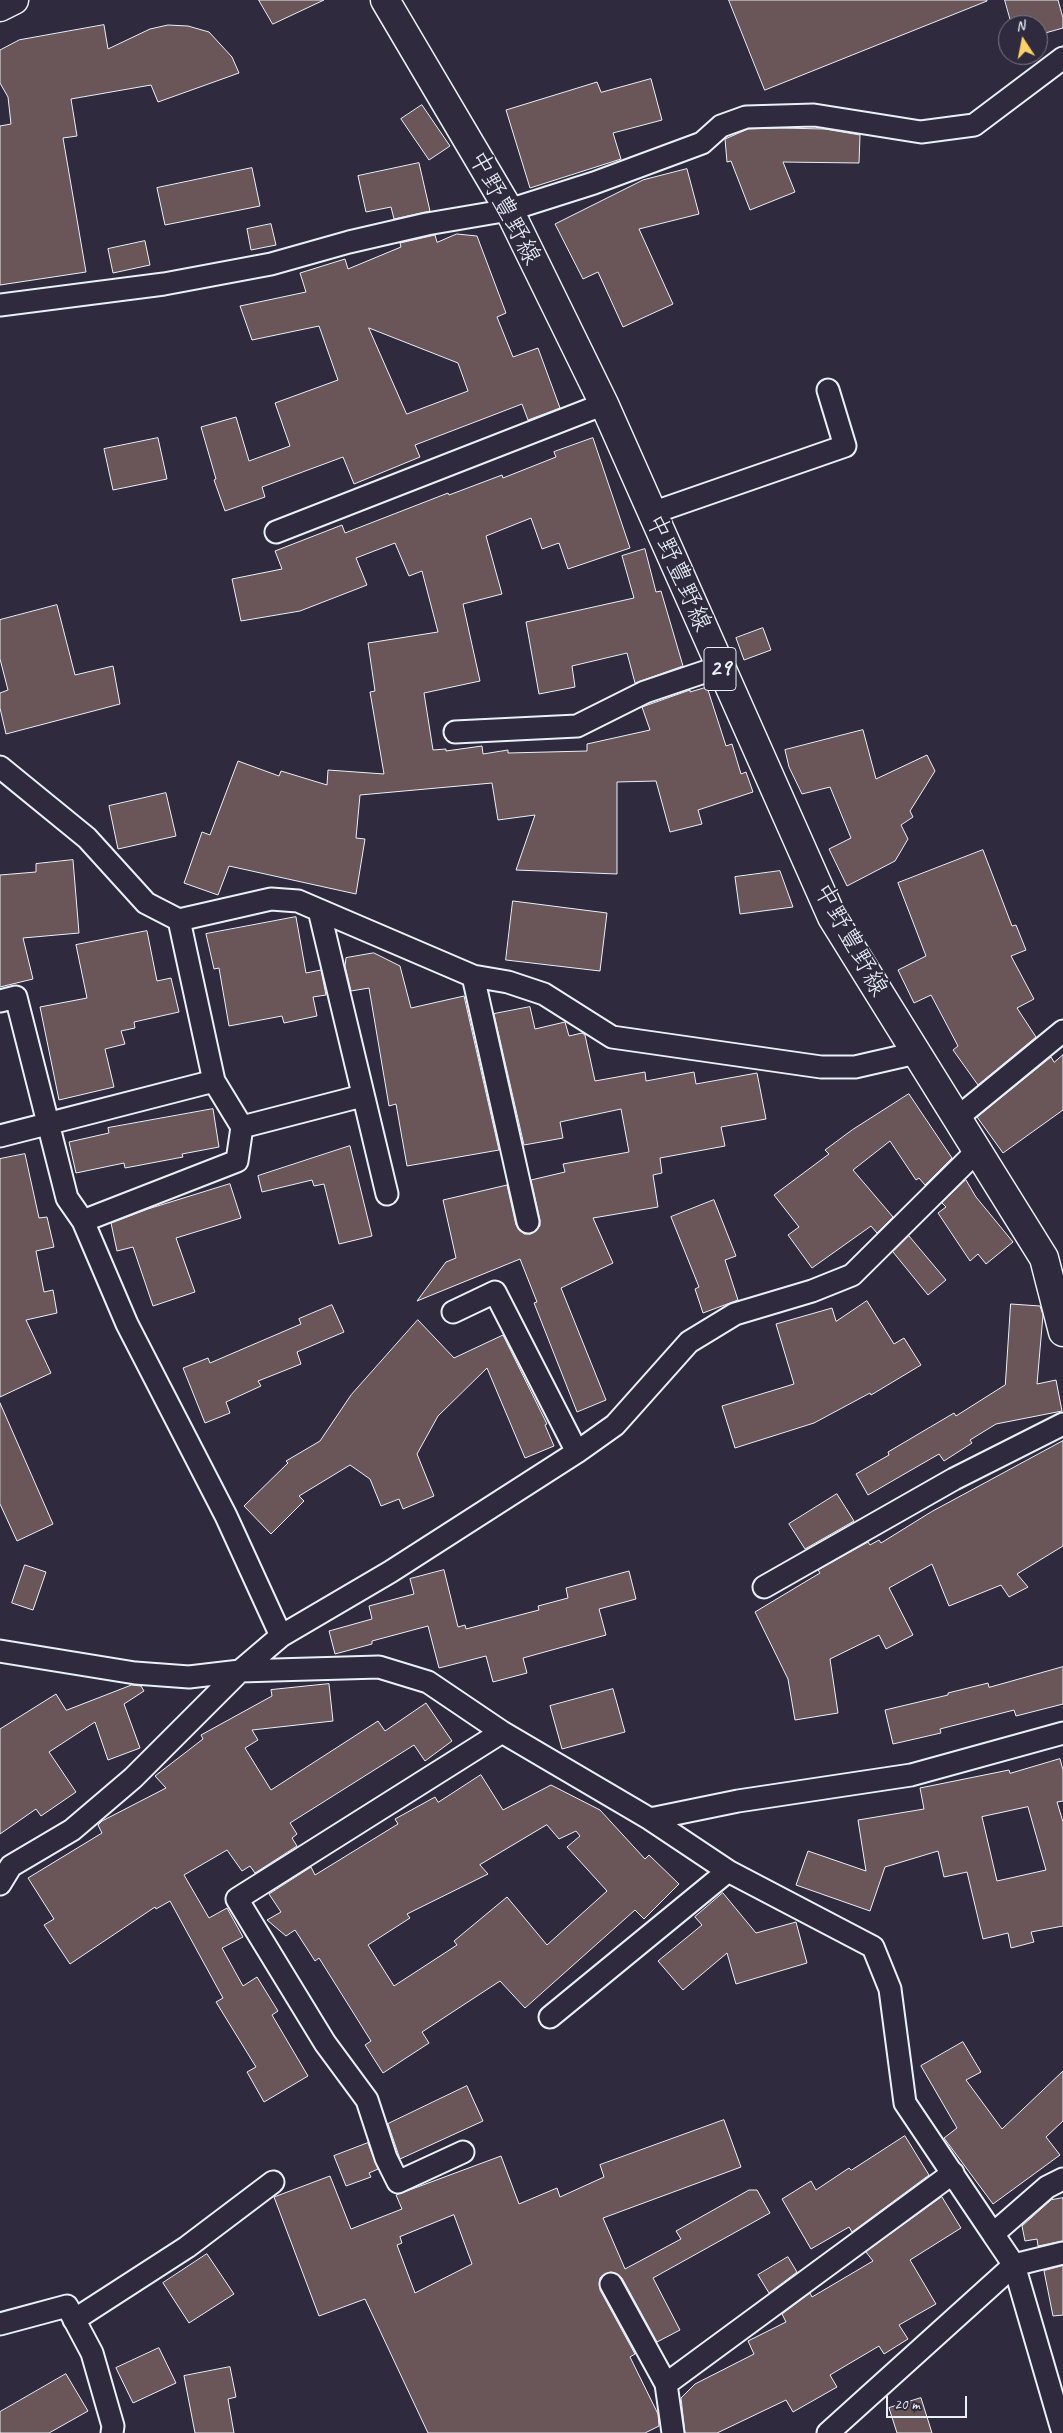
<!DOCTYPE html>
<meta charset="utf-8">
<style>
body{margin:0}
#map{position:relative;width:1063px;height:2433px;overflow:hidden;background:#2f2a3d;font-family:Caveat,sans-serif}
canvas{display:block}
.north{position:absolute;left:998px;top:15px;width:50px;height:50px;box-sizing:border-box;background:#2f2a3d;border:1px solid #797a88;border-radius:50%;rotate:349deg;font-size:14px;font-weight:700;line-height:20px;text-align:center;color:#e8f1f8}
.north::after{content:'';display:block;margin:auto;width:18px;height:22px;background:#ffd166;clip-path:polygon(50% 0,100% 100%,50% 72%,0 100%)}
.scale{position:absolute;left:886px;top:2396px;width:81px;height:22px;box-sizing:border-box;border:2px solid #e8f1f8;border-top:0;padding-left:6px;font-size:15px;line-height:18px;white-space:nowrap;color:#e8f1f8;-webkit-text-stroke:4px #2f2a3d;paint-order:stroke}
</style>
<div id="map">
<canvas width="1063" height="2433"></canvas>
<div class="north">N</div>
<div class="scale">20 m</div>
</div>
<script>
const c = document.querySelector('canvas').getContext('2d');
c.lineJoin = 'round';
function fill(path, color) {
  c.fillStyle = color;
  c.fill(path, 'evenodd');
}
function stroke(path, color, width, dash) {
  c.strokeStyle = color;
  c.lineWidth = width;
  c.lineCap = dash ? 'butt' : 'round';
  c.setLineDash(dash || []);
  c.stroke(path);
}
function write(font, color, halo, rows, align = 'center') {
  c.font = font + ' Caveat,"Klee One",sans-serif';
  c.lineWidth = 4;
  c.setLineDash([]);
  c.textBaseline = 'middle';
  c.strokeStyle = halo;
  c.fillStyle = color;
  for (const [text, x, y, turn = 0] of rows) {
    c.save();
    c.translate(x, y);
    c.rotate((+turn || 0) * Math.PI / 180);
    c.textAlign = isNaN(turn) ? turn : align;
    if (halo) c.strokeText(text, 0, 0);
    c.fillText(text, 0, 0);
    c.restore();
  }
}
const building = new Path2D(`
 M259 0H324L273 24Z
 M729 0H987V1L765 90Z
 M1005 0H1058L1063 18V28L1038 35V25H1012Z
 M104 25 108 49 150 29 168 25 188 26 209 32 232 57 239 73 158 102 151 85 71 99 77 136 63 138 86 272 0 285V126L11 124 8 97 0 83V50L19 40Z
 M651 79 662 120 613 133 621 159 530 188 506 110 597 82 601 92Z
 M422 105 450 146 429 160 401 119Z
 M780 128 825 129 860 135 859 163 783 162 795 192 750 210 731 161 727 162 725 139 748 129Z
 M419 163 430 211 394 219 391 207 366 212 358 176Z
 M252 168 260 206 165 225 157 188Z
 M687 169 699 214 639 229 673 304 623 327 598 272 583 279 555 224 643 180Z
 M271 224 276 245 251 250 247 229Z
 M457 234 477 236 506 313 497 317 513 357 538 348 560 408 528 420 522 404 415 445 420 457 354 484 343 457 262 487 265 497 225 511 214 480 216 479 201 427 236 417 249 461 290 446 275 403 338 380 319 326 252 340 240 306 306 292 300 273 345 259 348 269 401 247 400 243 435 235 437 242ZM369 328 458 363 468 391 407 414Z
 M145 241 150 265 113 273 108 249Z
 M158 438 167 479 113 490 104 449Z
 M593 438 630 548 568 569 559 543 542 549 531 518 486 536 502 594 463 604 480 681 424 693 433 750 446 749V751L482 746 483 754 508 750V753L587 751V744L650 730 642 707 690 690V692L707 687 726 746 732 744 741 774 746 772 753 792 698 810 702 824 670 832 656 781 617 782V874L516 870 535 815 498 820 492 783 360 795 356 838 365 839 356 894 229 866 218 895 184 883 202 832 210 835 238 761 279 776 281 771 327 785 328 770 384 774 370 692 375 691 368 643 438 632 422 571 409 576 395 543 356 558 367 585 300 611 241 621 232 579 282 569 275 551 342 525 345 533 448 493 449 495 502 475 503 478 556 457 554 452Z
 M645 549 656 592 661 591 683 666 635 683 627 653 572 666 575 687 539 694 526 622 634 598 622 556Z
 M57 605 75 675 113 666 120 704 6 734 0 708V693L8 690 0 659V620Z
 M763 628 771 650 744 660 736 638Z
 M863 730 876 779 927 755 935 771 910 811 913 817 901 825 908 839 895 861 847 886 829 849 851 838 830 787 802 794 789 767 785 750Z
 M166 793 176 836 118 849 109 806Z
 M983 850 1012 926 1016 925 1026 950 1011 956 1034 999 1017 1008 1036 1037 978 1085 953 1050 958 1046 931 995 914 1003 898 970 926 956 898 883Z
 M73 860 79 933 23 938 33 979 0 987V875L36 872V864Z
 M780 871 793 907 740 914 735 877Z
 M513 901 607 913 600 971 506 960Z
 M296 917 306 973 321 970 326 995 313 997 317 1016 284 1023 282 1016 229 1026 219 968 214 969 206 934Z
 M147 931 157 981 171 978 179 1012 134 1022 135 1028 121 1031 125 1044 105 1049 114 1087 59 1100 40 1007 87 998 76 945Z
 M374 953 400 966 411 1008 464 996 499 1150 407 1166 396 1104 389 1106 369 988 351 991 345 966 346 958Z
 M530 1007 535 1029 565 1022 569 1036 582 1033 585 1035 595 1081 645 1072 646 1081 694 1072 696 1084 757 1073 766 1119 721 1127 725 1146 660 1158 662 1173 653 1175 658 1207 593 1218 613 1263 561 1288 606 1400 577 1412 534 1303 537 1302 520 1259 417 1301 446 1262 456 1258 443 1200 507 1185 516 1225 524 1234H531L540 1226V1220L531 1180 565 1172 563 1164 629 1152 621 1109 560 1122 563 1138 524 1145 494 1014Z
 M1063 1055V1110L1003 1153 977 1117 1051 1057 1054 1062Z
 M909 1094 952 1158 925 1185 919 1178 916 1180 890 1141 853 1170 893 1217 877 1233 871 1226 812 1268 788 1235 799 1227 774 1195 829 1154 825 1150 852 1130Z
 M213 1109 219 1147 182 1154 183 1157 125 1168 124 1163 76 1173 69 1142 109 1133 108 1128Z
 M350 1146 372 1236 339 1244 324 1184 314 1186 312 1180 262 1192 258 1176Z
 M25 1154 39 1218 47 1217 54 1247 36 1251 44 1292 53 1290 57 1313 26 1320 51 1373 0 1397V1159Z
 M966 1180 976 1197 1013 1242 986 1264 978 1254 970 1261 938 1213 946 1207 942 1203Z
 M230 1184 241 1218 176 1238 195 1292 153 1306 133 1247 117 1251 111 1223 148 1209Z
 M714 1200 736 1256 725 1260 738 1300 703 1313 695 1289 699 1287 671 1217Z
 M909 1236 946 1280 928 1295 893 1252Z
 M867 1301 894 1344 904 1338 921 1365 871 1395 870 1393 814 1423 735 1448 722 1406 794 1384 776 1324 832 1308 836 1321Z
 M1011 1304 1040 1306 1043 1315 1037 1384 1056 1380 1062 1411 996 1424 970 1440 972 1443 944 1461 939 1454 868 1495 856 1474 889 1455 888 1452 954 1413 956 1416 1005 1385Z
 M332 1305 344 1332 297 1352 301 1364 258 1381 261 1386 226 1402 230 1413 205 1423 183 1368 208 1358 210 1363 301 1324 299 1319Z
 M418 1320 454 1358 503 1335 547 1424 545 1425 554 1446 525 1458 487 1368 438 1416 417 1454 434 1496 403 1509 399 1499 381 1506 370 1479 350 1465 299 1496 304 1501 271 1534 244 1506 288 1463 286 1461 320 1441 351 1395Z
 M0 1403 53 1524 17 1541 0 1504Z
 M1063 1441V1546L1017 1574 1028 1587 1009 1597 1001 1585 949 1606 932 1564 889 1588 913 1635 886 1649 879 1635 830 1659 838 1713 795 1720 788 1679 755 1612 820 1573 818 1570 868 1542 870 1545 879 1540 881 1543 931 1512Z
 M837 1494 854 1521 805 1549 789 1524Z
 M25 1565 46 1572 33 1610 12 1603Z
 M444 1570 458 1627 465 1625 466 1629 539 1610 538 1606 568 1598 566 1588 629 1571 636 1599 599 1609 606 1635 523 1658 527 1673 493 1682 486 1656 439 1668 428 1626 372 1641V1644L335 1654 329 1631 372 1619 369 1606 414 1594 410 1579Z
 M1063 1667V1704L1016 1716 1014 1710 940 1729 941 1733 893 1744 885 1710 948 1695V1693L988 1683 989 1687Z
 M329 1684 333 1721 252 1730 258 1740 245 1748 271 1790 378 1721 385 1731 426 1703 452 1741 425 1761 414 1745 290 1823 297 1834 292 1838 297 1846 255 1873 250 1866 242 1871 227 1850 184 1875 209 1918 227 1908 243 1937 222 1948 243 1986 257 1977 278 2011 272 2015 308 2076 264 2102 247 2072 256 2067 216 2002 223 1998 170 1901 156 1909 155 1907 70 1964 44 1925 54 1919 28 1878 102 1833 98 1825 102 1821 166 1788 155 1776 203 1739 201 1735 272 1696 271 1690Z
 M132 1685 141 1686 144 1691 124 1704 140 1748 108 1760 95 1722 49 1752 76 1792 41 1816 36 1809 0 1834V1729L56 1694 66 1710Z
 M613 1689 625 1732 562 1749 550 1706Z
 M1060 1759 1063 1770V1801L1057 1802 1063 1822V1926L1031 1932 1034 1942 1011 1948 1008 1933 983 1939 967 1872 944 1877 938 1851 885 1867 870 1911 796 1885 808 1851 866 1871 858 1820 924 1809 920 1788 1009 1770 1010 1773ZM1028 1807 1046 1870 997 1881 982 1817Z
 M481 1775 503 1810 551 1785 600 1810 645 1859 649 1855 679 1884 644 1919 635 1910 525 2008 500 1981 422 2032 429 2043 383 2073 365 2045 371 2041 319 1958 315 1961 295 1930 286 1936 267 1920 281 1912 269 1894 311 1867 315 1875 398 1824 395 1819 435 1797 438 1802ZM547 1825 559 1839 576 1831 580 1836 567 1847 607 1891 547 1945 507 1897 454 1941 457 1945 394 1986 368 1945 410 1918 407 1914 488 1874 480 1865Z
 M723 1893 756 1933 796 1922 807 1963 736 1984 727 1953 683 1990 658 1961 702 1925 695 1917Z
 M963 2042 981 2072 966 2080 1002 2129 1063 2071V2121L1046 2137 1060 2155 993 2204 944 2138 957 2128 921 2066Z
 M467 2086 483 2121 400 2159 388 2124Z
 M724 2120 741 2167 603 2218 625 2269 681 2239 676 2231 749 2190H757L770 2213 653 2278 680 2330 657 2342 622 2278 611 2272 600 2278V2290L635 2354 630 2357 658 2414 659 2426 645 2433H428L365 2299 319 2316 274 2197 330 2176 351 2229 402 2209 396 2195 501 2156 519 2204 557 2188 560 2197 604 2177 600 2165ZM454 2215 472 2264 415 2293 397 2245 402 2243 400 2237Z
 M905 2136 929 2175 852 2232 849 2227 811 2249 782 2199 811 2181 816 2190 849 2168 851 2170Z
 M368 2143 378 2169 369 2173 371 2177 346 2186 334 2156Z
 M942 2197 961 2228 910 2260 936 2304 899 2325 908 2339 884 2354 879 2346 830 2375 837 2387 793 2412 786 2400 717 2433H685L681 2398 695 2384 754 2354 748 2341 786 2322 782 2314 810 2293 812 2297 873 2261 866 2252Z
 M1063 2198V2241L1038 2246 1037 2239 1025 2241 1022 2226 1051 2200Z
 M207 2254 234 2294 189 2323 163 2283Z
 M788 2257 797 2272 769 2293 758 2275Z
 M1063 2266V2315L1053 2316 1044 2271Z
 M159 2348 176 2383 133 2403 116 2368Z
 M230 2367 236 2397 228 2399 234 2433H195L184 2376Z
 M66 2374 88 2411 49 2433H0V2412Z
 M921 2398 932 2433H897L889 2408Z`);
const minor = new Path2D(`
 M0 305 164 284 271 264 349 242 427 224 509 210 594 183 702 143 721 126 746 117 814 115 921 132 974 125 1063 58
 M652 513 845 446 828 390
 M276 532 604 404
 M455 732 577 726 645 692 719 667
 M0 767 87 838 146 903 179 920 271 899 298 901 473 976 508 982 544 994 612 1037 821 1067H855L916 1053
 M319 910 387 1194
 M473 976 528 1222
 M0 1001 16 997 67 1198 83 1221 127 1324 226 1516 281 1636
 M957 1118 1063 1031
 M242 1127 362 1096
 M0 1136 214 1081
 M83 1221 237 1161 242 1127 214 1081 179 920
 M453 1312 495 1292 577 1452
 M764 1587 954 1479 1063 1424
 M0 1651 135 1673 189 1677 240 1671 379 1667 428 1682 502 1732 650 1819 728 1871 873 1947 890 1989 905 2103 993 2234
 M650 1819 738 1801 911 1775 1063 1733
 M0 1884 11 1866 72 1830 133 1778 240 1671 281 1636 390 1572 577 1452 615 1425 689 1342 735 1314 812 1291 852 1275 977 1151
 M550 2017 728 1871
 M463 2152 398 2182 386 2158 367 2100 325 2043 237 1899 502 1732
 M611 2284 666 2384
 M74 2320 187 2247 273 2182
 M0 2324 67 2306 92 2353 113 2426 112 2433
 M673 2433 666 2384 953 2173
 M828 2433 1014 2265 993 2234 1047 2187 1063 2179
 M1063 2433 1014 2265 1063 2253`);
const primary = new Path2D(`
 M385 0 509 210 604 404 832 917 1044 1258 1063 1332`);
const trunk = new Path2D(`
 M0 7 14 0`);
const shields = [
 [720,669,32]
];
const shieldNames = [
 ["29",720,669]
];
const streetNames = [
 ["中野豊野線",504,208,62],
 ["中野豊野線",678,573,66],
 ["中野豊野線",850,940,61]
];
fill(building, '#6a5558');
stroke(building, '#e8f1f8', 1);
stroke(minor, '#e8f1f8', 25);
stroke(primary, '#e8f1f8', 31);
stroke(trunk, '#e8f1f8', 31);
stroke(minor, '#2f2a3d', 21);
stroke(primary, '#2f2a3d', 28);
stroke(trunk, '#2f2a3d', 28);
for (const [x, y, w] of shields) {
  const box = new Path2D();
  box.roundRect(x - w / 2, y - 21.5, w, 43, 4);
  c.fillStyle = '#2f2a3d';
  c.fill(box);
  stroke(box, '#e8f1f8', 1);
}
write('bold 24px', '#e8f1f8', null, shieldNames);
write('25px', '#e8f1f8', '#2f2a3d', streetNames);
</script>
